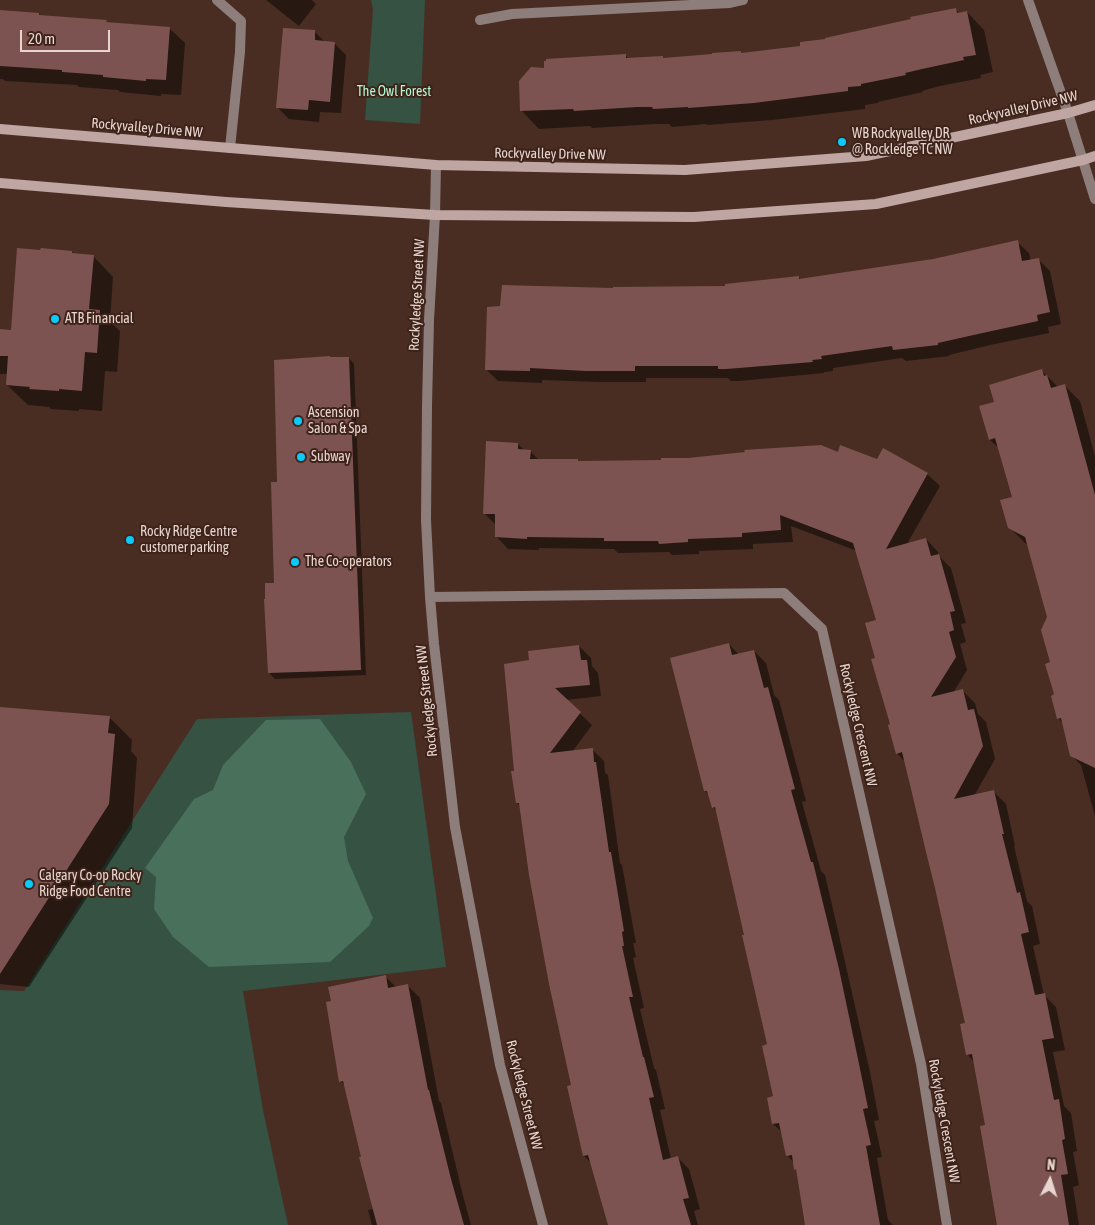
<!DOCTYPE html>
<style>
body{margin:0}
#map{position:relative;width:1095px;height:1225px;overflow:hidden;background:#492d23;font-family:"Asap Condensed",sans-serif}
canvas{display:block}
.north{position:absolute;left:1025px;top:1155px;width:50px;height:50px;-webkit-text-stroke:4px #3e231a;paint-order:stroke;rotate:5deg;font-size:14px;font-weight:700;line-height:20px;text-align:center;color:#e8d5cf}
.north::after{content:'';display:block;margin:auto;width:18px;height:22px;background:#e8d5cf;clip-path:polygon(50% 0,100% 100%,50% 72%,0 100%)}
.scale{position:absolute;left:20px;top:30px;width:90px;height:22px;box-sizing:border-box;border:2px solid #e8d5cf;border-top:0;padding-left:6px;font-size:15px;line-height:18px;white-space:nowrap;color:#e8d5cf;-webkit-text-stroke:4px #3e231a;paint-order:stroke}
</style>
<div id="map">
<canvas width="1095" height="1225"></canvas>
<div class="north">N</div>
<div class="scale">20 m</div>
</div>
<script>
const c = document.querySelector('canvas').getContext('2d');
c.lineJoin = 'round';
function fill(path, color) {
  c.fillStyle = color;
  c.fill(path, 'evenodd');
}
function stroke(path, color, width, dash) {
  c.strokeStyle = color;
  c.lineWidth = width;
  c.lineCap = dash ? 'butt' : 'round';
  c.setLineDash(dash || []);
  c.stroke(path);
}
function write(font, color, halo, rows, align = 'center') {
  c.font = font + ' "Asap Condensed",sans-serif';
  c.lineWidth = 4;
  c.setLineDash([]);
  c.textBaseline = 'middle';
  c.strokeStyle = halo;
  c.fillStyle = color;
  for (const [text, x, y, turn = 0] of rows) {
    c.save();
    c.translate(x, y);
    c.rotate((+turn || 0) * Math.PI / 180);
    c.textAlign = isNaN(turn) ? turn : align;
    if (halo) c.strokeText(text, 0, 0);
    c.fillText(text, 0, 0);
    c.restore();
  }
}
const green = new Path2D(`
 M371 0H425L420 124 365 120 373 9Z
 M411 712 446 967 243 991 263 1110 288 1225H0V990L24 991 197 719Z`);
const forest = new Path2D(`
 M320 719 351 762 366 794 344 837 348 861 373 918 369 926 330 962 209 967 173 937 154 909 156 877 145 868 194 799 213 790 223 765 266 720Z`);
const shadow = new Path2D(`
 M266 0H312L316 4 299 26Z
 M955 9 959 13 967 12 984 30 993 72 980 75 981 78 940 86 922 91 923 92 878 102V103L865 105V109L772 120 707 125 706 124 672 127 669 124H655L592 128 590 126 539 129 522 111 545 69 626 56 629 59 662 57 665 59 742 55 802 47Z
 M0 11 39 14 41 16 169 28 185 43 181 95 161 94V96L120 92 118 90 79 87 77 85 5 81 3 79H0Z
 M314 31 325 42 334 43 346 55 341 113 320 112 319 122 289 119 277 107Z
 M1017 242 1029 253 1031 261 1038 259 1050 271 1061 324 1048 327 1049 333 990 345 949 355 950 356 906 361 902 358 833 368V371L824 372V373L739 381H731L728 378H646V382H599L542 380V383L498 381 486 369 615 289 727 287 799 277 801 280 933 260Z
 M72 252 75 255 93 256 113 277 110 322 120 331 117 372 105 371 102 411 79 409V411L51 409 49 407 28 405 7 385 8 374H0V330H12Z
 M349 358 354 364 366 675 275 679 269 673 275 585 278 484Z
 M1041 370 1058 387 1065 386 1080 401 1095 456V816L1081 765 1071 755 1063 723 1058 718 1052 663 1049 617 1029 545 1025 543 1009 527 1014 498 1000 449 990 440 996 403Z
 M518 444 525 451H530L539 460 578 461 580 463 662 462 839 453 877 461 927 474 940 486 907 544 926 539 938 552 939 556 951 568 966 623 961 624 966 642 960 644 967 670 953 693 962 690 975 703 978 714 986 722 995 759 974 796 993 791 1006 804 1015 846H1014L1027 901 1032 906 1040 944 1033 946 1044 995 1056 1007 1065 1050 1053 1052 1064 1106 1071 1113 1077 1151 1073 1152 1079 1185 1073 1187 1079 1225H1000L987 1126 974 1062 968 1055 962 1025 967 1024 936 888 905 762 897 753 876 659 877 621 857 551 791 526 793 542 753 544V549L699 551V554L672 555 669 552 618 553 614 549 539 548V550L508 549 496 536V525L484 513Z
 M729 644 739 655 754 651 766 663 774 695 779 700 806 801 802 802 821 871 825 875 833 909 870 1072 879 1120 874 1121 882 1157 877 1158 888 1220 893 1225H806L797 1171 796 1169 794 1163 787 1155 783 1133 773 1124 775 1097 768 1045 745 936 717 812 713 807 709 795 705 791Z
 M579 646 591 658 592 666 598 673 601 696 566 700 592 725 572 752 592 749 604 761 605 773 608 775 620 863 622 865 636 943H633L636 957 633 958 644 1008 640 1009 654 1068 656 1070 665 1109 660 1110 671 1159 677 1157 689 1169 700 1209 694 1211 698 1225H609L592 1164 584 1156 572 1086 520 806 517 803 515 772 530 661Z
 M0 708 109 717 132 740 131 751 137 758 132 828 29 987 0 984Z
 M385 976 397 988 408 986 420 998 439 1101 441 1103 462 1192 471 1225H372L368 1210 374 1209 345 1086 341 1081Z`);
const building = new Path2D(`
 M956 8 957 13 967 11 976 55 963 57 964 60 922 69 905 73 906 75 861 84V86L848 87V91L754 103 688 108V107L653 109 652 107H637L574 111 573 109 520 111 519 81 531 67 544 68V61H546V59L626 54V58L663 56V58L712 54V53L741 51V53L800 46V42L825 39V38L911 19 910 17Z
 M0 10 39 13V15L107 20 106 22 170 27 166 80 146 79V81L103 77V75L62 72V70L0 66Z
 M283 28 315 30V40L335 42 330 102 309 100 308 110 276 108Z
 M1018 240 1022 261 1039 258 1050 312 1037 315 1038 321 978 334 938 343V345L893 350 892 346 821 356 822 359 812 360 813 362 726 369H718V366H635V371H586L530 368V371L485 370 487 307 500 306 502 285 613 288V287L725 286V284L799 276V279L933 259Z
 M17 248 40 250 41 248 72 251V253L94 255 89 309 100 310 97 353 85 352 82 391 59 389V391L29 389 30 387 6 385 8 356H0V329L11 330Z
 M330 356V357H349L361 670 268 673 264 599H265V583H274L271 482H277L274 360Z
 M1042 369 1044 376 1047 375 1051 388 1065 384 1095 495V768L1070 756 1061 718 1057 719 1051 696 1054 694 1045 664 1050 662 1041 630 1047 617 1025 537 1008 528 1000 500 1012 497 995 438 989 440 979 406 994 402 989 385Z
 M486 441 518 443V449L531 450 530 459H578V461L661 460V458H688L745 452 744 450 821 445 838 452 840 445 877 459 883 448 928 473 886 549 926 538 931 556 939 554 955 611 950 612 954 630 949 632 956 657 931 697 963 689 968 710 974 709 983 746 954 799 994 790 1004 834H1002L1017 893 1020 892 1029 932 1021 934 1035 995 1045 993 1054 1038 1042 1040 1054 1100 1059 1099 1065 1139 1062 1140 1068 1174 1061 1175 1069 1225H997L980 1126 985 1125 972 1054 966 1055 960 1024 965 1023 935 888 926 852 911 789 902 752 896 754 888 725 890 724 871 659 875 658 865 623 876 620 853 543 780 515 781 530 742 533V537L688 539V542L659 544 658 541H604V538L527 537V539L495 537V514H483Z
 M729 643 732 655 754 650 764 688 768 687 783 744 795 789 791 790 811 862H813L839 969 858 1059 868 1108 863 1109 871 1145 866 1146 880 1225H805L796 1169 794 1170 792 1155 786 1156 779 1123 772 1124 767 1098 773 1096 762 1046 767 1044 742 935H744L715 807 712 808 707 791H704L670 658Z
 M579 645 581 660H587L590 685 555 688 581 712 550 753 593 748 594 762H596L609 852H611L624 931 622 932 624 946H622L633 997H629L643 1057H644L654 1097 649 1098 663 1160 678 1156 689 1198 683 1199 691 1225H608L588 1155 583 1156 567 1086 571 1085 549 984 529 875 519 803H516L511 771H514L504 664 529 660 528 651Z
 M0 707 110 716 108 733 115 734 109 804 0 974Z
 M386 975 388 988 408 984 428 1090H429L451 1179 464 1225H377L359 1157H361L343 1081 339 1082 326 1002 331 1001 328 987Z`);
const street = new Path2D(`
 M217 0 241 21 240 52 230 148
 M1028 0 1068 113 1095 199
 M480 20 512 14 730 3 743 0
 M436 165 435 215 429 320 427 406 426 520 430 597 434 644 455 827 500 1065 543 1225
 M430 597 784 593 822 629 921 1064 947 1225`);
const secondary = new Path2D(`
 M0 129 436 165 685 170 866 156 1068 113 1095 105
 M0 183 226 202 435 215 694 217 876 204 1083 160 1095 156`);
const markers = [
 [842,142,5,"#0acafa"],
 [55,319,5,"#0acafa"],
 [298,421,5,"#0acafa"],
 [301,457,5,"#0acafa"],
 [130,540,5,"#0acafa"],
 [295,562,5,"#0acafa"],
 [29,884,5,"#0acafa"]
];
const parkNames = [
 ["The Owl Forest",394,92]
];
const streetNames = [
 ["Rockyvalley Drive NW",1023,108,-13],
 ["Rockyvalley Drive NW",147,128,5],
 ["Rockyvalley Drive NW",550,154,1],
 ["Rockyledge Street NW",417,295,-87],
 ["Rockyledge Street NW",427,701,-96],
 ["Rockyledge Crescent NW",858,725,77],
 ["Rockyledge Street NW",524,1095,76],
 ["Rockyledge Crescent NW",944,1121,80]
];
const poiNames = [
 ["WB Rockyvalley DR",852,134],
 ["@ Rockledge TC NW",852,150],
 ["ATB Financial",65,319],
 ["Ascension",308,413],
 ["Salon & Spa",308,429],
 ["Subway",311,457],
 ["Rocky Ridge Centre",140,532],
 ["customer parking",140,548],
 ["The Co-operators",305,562],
 ["Calgary Co-op Rocky",39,876],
 ["Ridge Food Centre",39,892]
];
fill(green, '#355242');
fill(forest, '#49705b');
fill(shadow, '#0007');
fill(building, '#7d5351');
stroke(street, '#8d7d7b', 10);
stroke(secondary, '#bfa6a3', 10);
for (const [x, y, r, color] of markers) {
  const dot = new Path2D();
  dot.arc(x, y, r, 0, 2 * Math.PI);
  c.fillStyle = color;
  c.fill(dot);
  stroke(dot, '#3e231a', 2);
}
write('14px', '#b2f7d0', '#3e231a', parkNames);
write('14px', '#e8d5cf', '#3e231a', streetNames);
write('14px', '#e8d5cf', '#3e231a', poiNames, 'left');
</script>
